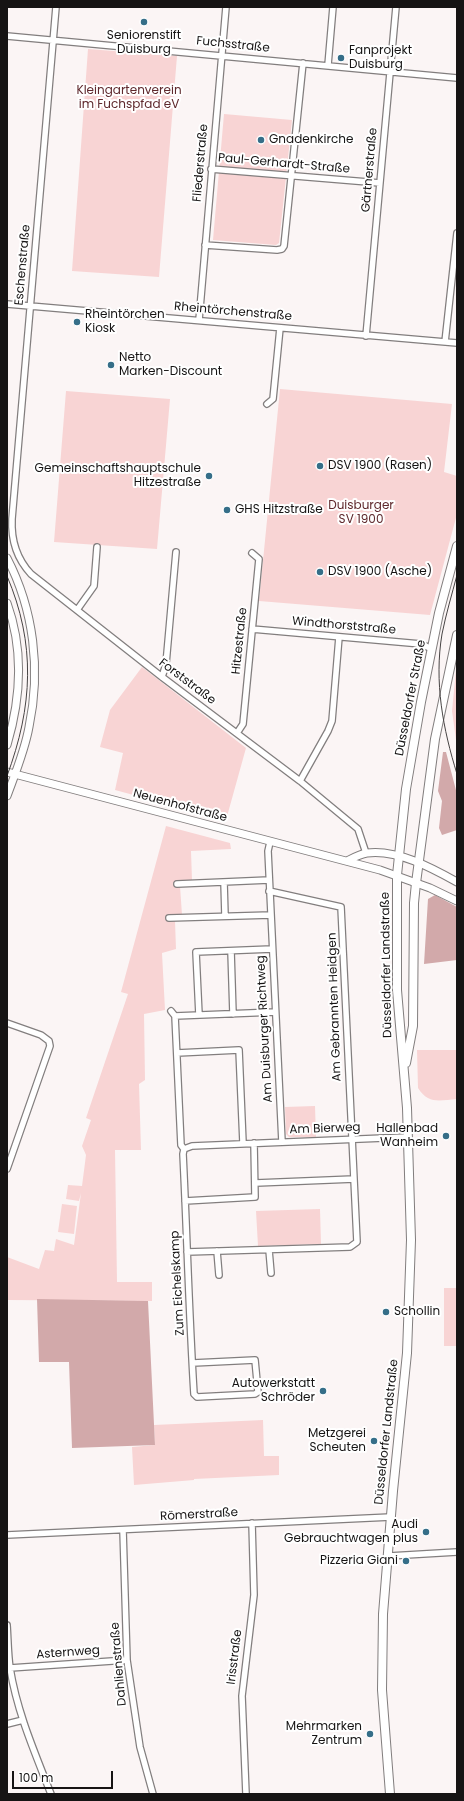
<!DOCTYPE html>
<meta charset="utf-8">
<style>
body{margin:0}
#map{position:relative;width:464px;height:1801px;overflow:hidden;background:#fbf5f5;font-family:Poppins,sans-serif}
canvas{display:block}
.frame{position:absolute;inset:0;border:8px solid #161414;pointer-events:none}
.scale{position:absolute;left:12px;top:1771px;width:101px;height:18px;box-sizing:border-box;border:2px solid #161414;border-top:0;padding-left:5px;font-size:12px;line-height:14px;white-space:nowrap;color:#161414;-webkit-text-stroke:3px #fff;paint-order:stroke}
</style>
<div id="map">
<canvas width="464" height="1801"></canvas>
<div class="frame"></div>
<div class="scale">100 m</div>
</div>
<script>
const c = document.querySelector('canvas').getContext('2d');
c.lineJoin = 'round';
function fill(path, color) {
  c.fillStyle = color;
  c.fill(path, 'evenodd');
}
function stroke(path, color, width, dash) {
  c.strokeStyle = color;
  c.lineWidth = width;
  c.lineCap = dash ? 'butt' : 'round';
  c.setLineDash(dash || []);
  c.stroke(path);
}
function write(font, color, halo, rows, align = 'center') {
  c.font = font + ' Poppins,sans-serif';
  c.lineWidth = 4;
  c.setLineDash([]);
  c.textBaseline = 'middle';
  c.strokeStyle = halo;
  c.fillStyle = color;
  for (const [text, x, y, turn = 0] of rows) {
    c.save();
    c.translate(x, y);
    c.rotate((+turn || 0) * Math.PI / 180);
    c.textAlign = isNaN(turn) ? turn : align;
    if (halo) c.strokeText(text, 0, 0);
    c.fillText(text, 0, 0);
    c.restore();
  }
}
const green = new Path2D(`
 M88 49 177 56 159 277 72 271Z
 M224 114 292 120 279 243 276 245 213 240Z
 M280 389 452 404 444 472 457 476V514L430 615 259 601Z
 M66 391 170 399 157 549 54 542Z
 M457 660V747L452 711Z
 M142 667 246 748 226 820 115 790 123 753 100 747 110 710Z
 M166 826 230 843 231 849 191 851 192 880 180 886 182 915 175 921 176 949 162 953 165 1010 144 1014 145 1080 139 1084 141 1150H115L117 1282H152V1301L7 1300V1257L39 1269 45 1250 54 1251 56 1239 74 1245 81 1193 79 1201 66 1199 68 1185 82 1186 86 1155 82 1146 91 1120 86 1118 128 994 121 992Z
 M417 1050H457V1099C440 1100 429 1105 418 1088Z
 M315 1106 316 1137H289L286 1134 285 1107Z
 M62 1204 77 1206 74 1234 58 1232Z
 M320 1209 321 1244 258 1246 256 1211Z
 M444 1288H457V1346H444Z
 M263 1420 264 1456H279V1475L194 1479V1480L134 1485 132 1447 155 1445 154 1425Z`);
const forest = new Path2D(`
 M443 752H446L457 794V830L442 835 439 828 442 801 438 791Z
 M435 895 457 907V960L424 964 428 899Z
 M37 1299 148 1301 155 1445 72 1448 69 1362H39Z`);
const minor = new Path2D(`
 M56 7 12 519C11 540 16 558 31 574L162 677 300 781 358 829 366 853
 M7 36 457 78
 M328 65 333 7
 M211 169 380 183
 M205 245 277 250 282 249 284 246 303 63
 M7 304 457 343
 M199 320 226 7
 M366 336 396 7
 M445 342 457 233
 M267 404 273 399 280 328
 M77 610 94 586 97 547
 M252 629 421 644 432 649
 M162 677 166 664 176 552
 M237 733 243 724 259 559 252 553
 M300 781 328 731 332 721 339 637
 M270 842 268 851 282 1142
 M224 882 225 916
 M177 884 269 880
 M169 918 271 915
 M231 951 233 1014
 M171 1011 175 1016 181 1145 184 1149 183 1154C187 1234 189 1315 194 1394L197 1397 255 1394 258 1392 255 1360 193 1363
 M199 1015 196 952 272 949
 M175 1016 275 1012
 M7 1023 41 1035 49 1041 50 1046 7 1169
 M177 1053 239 1050 243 1143
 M184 1149 192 1146 408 1137
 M256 1183 354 1179
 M185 1201 255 1197 254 1143
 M269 1250 271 1273
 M217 1251 219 1275
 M187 1252 350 1247 357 1242 341 907 269 891
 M123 1530 127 1660 140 1747 153 1794
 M7 1535 391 1517
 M389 1556 457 1552
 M7 1625C8 1639 8 1654 10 1668 17 1712 35 1753 51 1794
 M10 1668 127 1660
 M7 1724 23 1720
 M246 1794 242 1696 254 1595 252 1523`);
const tertiary = new Path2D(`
 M7 558C34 610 41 670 29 727 25 750 15 774 7 796
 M7 603C24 650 21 698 7 745
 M7 772 380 870 430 888 457 901
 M347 861C353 858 360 854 367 853 397 849 432 868 457 882`);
const secondary = new Path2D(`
 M406 1063 413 1026 414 903 416 883 435 739 457 635
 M390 1794 382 1690 383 1614 393 1491 407 1353 411 1240 407 1108 397 990V875L406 789 421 702 439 613 457 546`);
const tram = new Path2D(`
 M457 575C452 594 446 614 442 634 434 682 443 729 457 774
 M7 576C36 644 33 706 7 776`);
const markers = [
 [144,22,4,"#356e88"],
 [341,58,4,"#356e88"],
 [261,140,4,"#356e88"],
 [77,322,4,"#356e88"],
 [111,365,4,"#356e88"],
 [320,466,4,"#356e88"],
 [209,476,4,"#356e88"],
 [227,510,4,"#356e88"],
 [320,572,4,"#356e88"],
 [446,1136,4,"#356e88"],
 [386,1312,4,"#356e88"],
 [323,1391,4,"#356e88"],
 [374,1441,4,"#356e88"],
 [426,1532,4,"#356e88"],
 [406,1561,4,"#356e88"],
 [370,1734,4,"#356e88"]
];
const poiNames = [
 ["Seniorenstift",144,36,"center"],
 ["Duisburg",144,50,"center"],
 ["Fanprojekt",349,51],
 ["Duisburg",349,65],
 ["Gnadenkirche",269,140],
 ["Rheintörchen",85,315],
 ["Kiosk",85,329],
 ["Netto",119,358],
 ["Marken-Discount",119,372],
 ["DSV 1900 (Rasen)",328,466],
 ["Gemeinschaftshauptschule",201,469,"right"],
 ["Hitzestraße",201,483,"right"],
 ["GHS Hitzstraße",235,510],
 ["DSV 1900 (Asche)",328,572],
 ["Hallenbad",438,1129,"right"],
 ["Wanheim",438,1143,"right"],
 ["Schollin",394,1312],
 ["Autowerkstatt",315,1384,"right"],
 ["Schröder",315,1398,"right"],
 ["Metzgerei",366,1434,"right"],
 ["Scheuten",366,1448,"right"],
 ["Audi",418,1525,"right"],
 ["Gebrauchtwagen plus",418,1539,"right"],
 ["Pizzeria Giani",398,1561,"right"],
 ["Mehrmarken",362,1727,"right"],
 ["Zentrum",362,1741,"right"]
];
const streetNames = [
 ["Fuchsstraße",233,45,6],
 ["Fliederstraße",201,163,-85],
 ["Paul-Gerhardt-Straße",284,164,5],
 ["Gärtnerstraße",370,170,-85],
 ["Eschenstraße",23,265,-85],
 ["Rheintörchenstraße",233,312,5],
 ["Windthorststraße",344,626,5],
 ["Hitzestraße",240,641,-84],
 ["Forststraße",187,682,37],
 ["Düsseldorfer Straße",411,698,-79],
 ["Neuenhofstraße",180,806,15],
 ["Düsseldorfer Landstraße",387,965,-91],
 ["Am Gebrannten Heidgen",335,1007,-92],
 ["Am Duisburger Richtweg",265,1029,-93],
 ["Am Bierweg",325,1129,-2],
 ["Zum Eichelskamp",178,1283,-93],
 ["Düsseldorfer Landstraße",387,1432,-84],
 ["Römerstraße",199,1515,-3],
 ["Asternweg",68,1653,-4],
 ["Irisstraße",235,1657,-83],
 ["Dahlienstraße",119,1664,-95]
];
const parkNames = [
 ["Kleingartenverein",129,91],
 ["im Fuchspfad eV",129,105],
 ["Duisburger",361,506],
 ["SV 1900",361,520]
];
fill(green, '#f8d4d4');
fill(forest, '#d2a9aa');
stroke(minor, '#827e7e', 8);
stroke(tertiary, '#827e7e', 9);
stroke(secondary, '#827e7e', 10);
stroke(minor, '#fff', 5.5);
stroke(tertiary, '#fff', 7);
stroke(secondary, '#fff', 8);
stroke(tram, '#464343', 1);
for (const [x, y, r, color] of markers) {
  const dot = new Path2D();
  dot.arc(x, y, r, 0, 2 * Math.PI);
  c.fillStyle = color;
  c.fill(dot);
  stroke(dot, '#fff', 1.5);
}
write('12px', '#161414', '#fff', poiNames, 'left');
write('12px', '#161414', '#fff', streetNames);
write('12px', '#5f292d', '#fff', parkNames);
</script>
